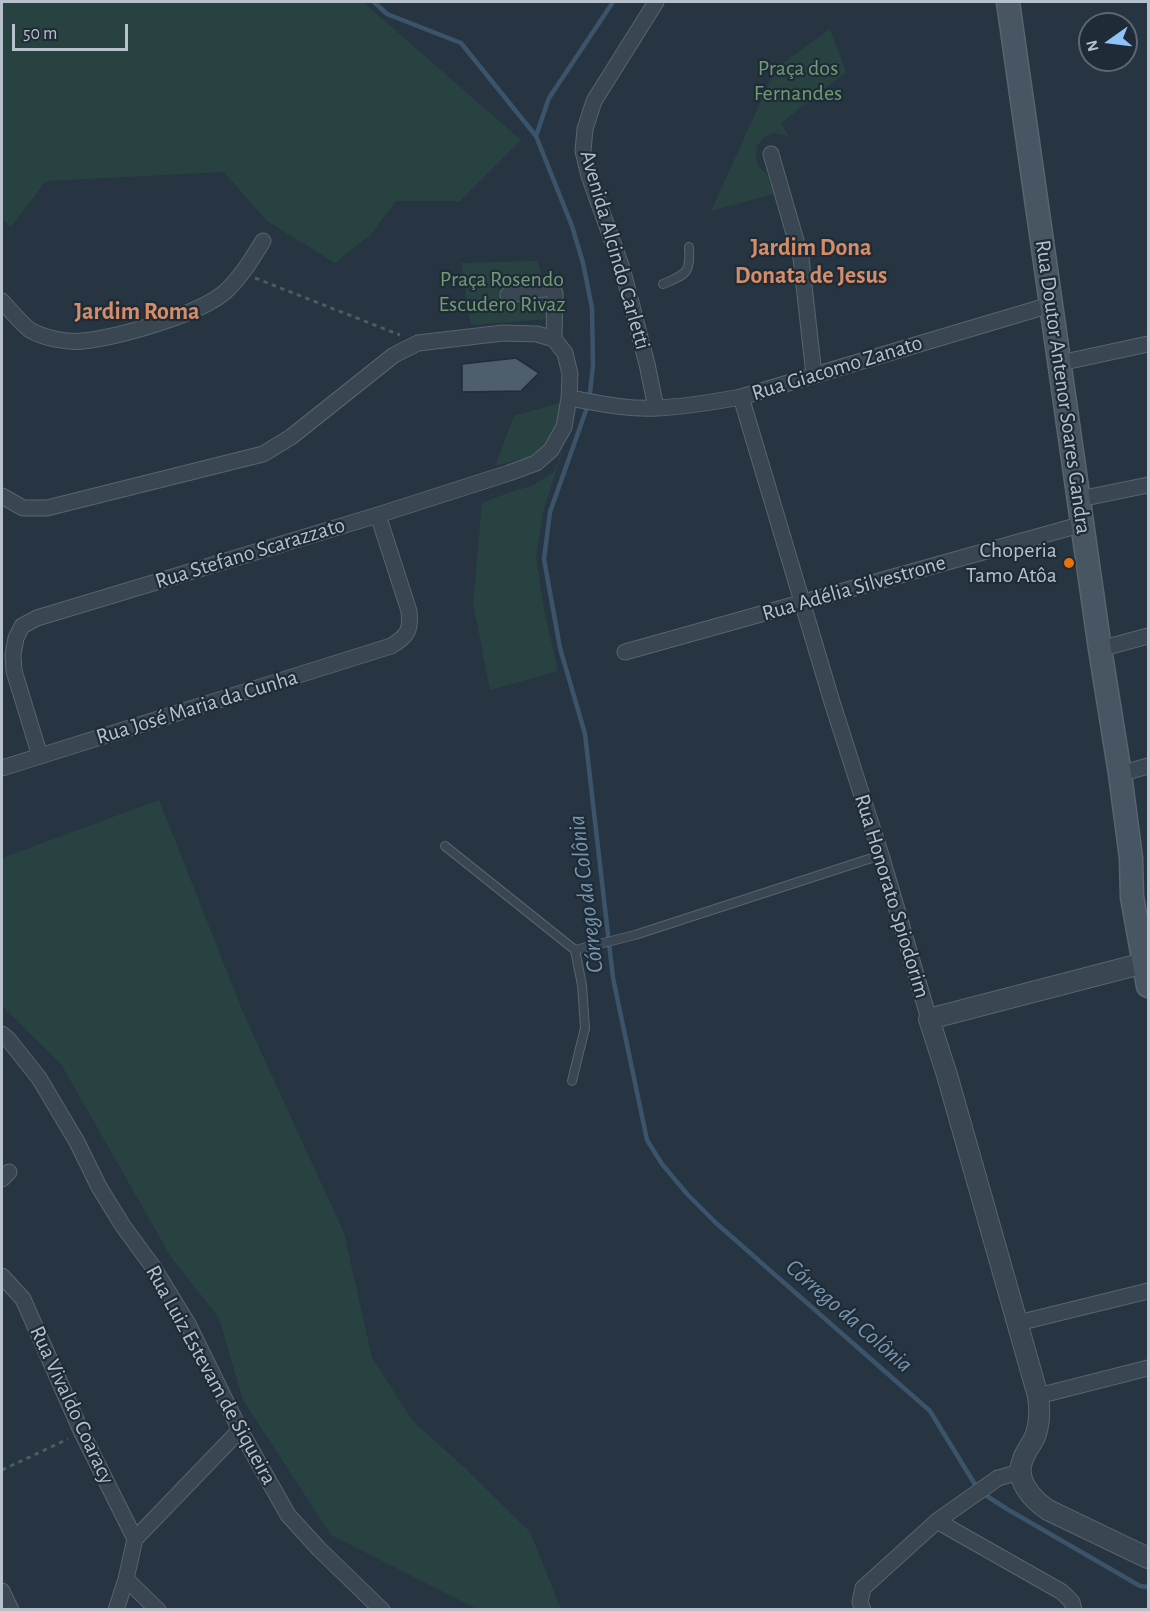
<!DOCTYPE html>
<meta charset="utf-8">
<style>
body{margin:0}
#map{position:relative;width:1150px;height:1611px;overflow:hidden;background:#263541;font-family:"Alegreya Sans",sans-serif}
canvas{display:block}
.frame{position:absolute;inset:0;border:3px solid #b7c1cb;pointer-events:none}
.north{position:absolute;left:1078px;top:12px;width:60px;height:60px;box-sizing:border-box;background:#1f2b36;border:2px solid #5c6772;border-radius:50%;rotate:256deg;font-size:16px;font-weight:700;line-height:24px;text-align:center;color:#b7c1cb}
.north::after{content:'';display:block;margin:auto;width:21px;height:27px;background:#8fc3f9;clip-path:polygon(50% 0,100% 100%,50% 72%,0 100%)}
.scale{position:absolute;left:12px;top:24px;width:116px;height:27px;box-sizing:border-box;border:3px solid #b7c1cb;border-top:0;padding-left:8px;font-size:18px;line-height:21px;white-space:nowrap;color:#b7c1cb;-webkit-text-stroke:4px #1f2b36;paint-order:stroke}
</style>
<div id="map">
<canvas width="1150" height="1611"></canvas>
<div class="frame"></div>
<div class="north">N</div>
<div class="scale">50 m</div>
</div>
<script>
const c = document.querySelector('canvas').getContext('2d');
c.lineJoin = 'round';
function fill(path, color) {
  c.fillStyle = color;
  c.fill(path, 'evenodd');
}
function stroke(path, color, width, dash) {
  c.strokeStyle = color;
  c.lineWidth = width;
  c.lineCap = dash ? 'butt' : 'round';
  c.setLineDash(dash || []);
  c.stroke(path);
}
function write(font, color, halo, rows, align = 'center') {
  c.font = font + ' "Alegreya Sans",sans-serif';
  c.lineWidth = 4.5;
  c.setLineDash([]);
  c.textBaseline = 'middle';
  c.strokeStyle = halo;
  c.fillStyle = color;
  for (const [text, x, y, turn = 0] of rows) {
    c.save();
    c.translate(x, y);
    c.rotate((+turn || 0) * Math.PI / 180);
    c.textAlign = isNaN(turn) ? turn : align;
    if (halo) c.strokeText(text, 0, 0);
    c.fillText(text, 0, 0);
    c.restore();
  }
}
const green = new Path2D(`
 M2 2H363L521 140 460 201H396L371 234 335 263 267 221 224 172 46 181 11 227 2 219Z
 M830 29 846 72 781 123 789 136 774 133 764 137 757 146 756 156 758 166 766 173 774 194 711 211 776 68Z
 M538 261 551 319 471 325 461 263Z
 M562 402 561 419 550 439 534 456 495 466 514 416Z
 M566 440 543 512 536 557 545 614 558 671 490 690 473 603 482 503 513 491 532 486 554 472Z
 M159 800 245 1017 344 1233 372 1358 413 1421 466 1469 530 1532 561 1609H477L331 1535 243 1400 219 1318 171 1257 61 1064 2 1006V858Z`);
const stream = new Path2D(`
 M374 2 387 14 461 43 536 136
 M613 2 549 98 536 136 572 226 583 263 592 308 593 365 589 402 550 512 544 559 560 648 585 734 613 978 647 1140 662 1164 688 1195 716 1223 930 1411 979 1491 1007 1509 1140 1586 1148 1587`);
const building = new Path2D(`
 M516 358 539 373 521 391 462 392V364Z`);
const path = new Path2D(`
 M255 278 400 335
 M2 1470 68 1439`);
const service = new Path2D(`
 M663 284C686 274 691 274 689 247
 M445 846 575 950 635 935 881 855
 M572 1081 585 1028 582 985 575 950`);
const minor = new Path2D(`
 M771 154 801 258 814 375
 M508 295 549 288 555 293 554 339
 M2 301C9 309 22 324 30 330 43 338 69 343 83 341 119 337 198 315 225 292 241 277 252 259 263 241
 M1060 363 1148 344
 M741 397 832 702 881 855 929 1019
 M569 398C598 403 628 410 657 408 685 407 713 402 741 397L1050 305
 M656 408 647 364 622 268 589 176 583 151 585 129 594 101 656 2
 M2 496 23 508H47L263 454 291 437 394 355 418 343 503 333 537 334 554 339 565 353 570 374 569 398 564 427 551 450 536 463 509 473 378 515 37 618 22 626 16 638 13 655 14 671 40 756
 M1080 499 1148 485
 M1100 649 1148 636
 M625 652 1083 524
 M2 768 391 646C408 636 411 630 409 611L378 515
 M1120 774 1148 766
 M2 1034 8 1039 39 1078 77 1142 99 1187 123 1226 153 1267 188 1324 240 1430 288 1515 319 1549 382 1610
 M2 1179 9 1172
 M2 1276 23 1299 82 1433 135 1539
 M1018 1323 1148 1291
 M1038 1396 1148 1368
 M937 1521 1062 1592 1072 1602 1074 1610
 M126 1579 158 1610
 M2 1591 11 1610
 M116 1610 126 1579 135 1539 240 1430
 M863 1610 860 1602 863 1588 937 1521 998 1478 1020 1472`);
const tertiary = new Path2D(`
 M1144 963 929 1019 947 1075 1038 1396C1040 1409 1040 1421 1036 1434 1033 1443 1026 1450 1023 1459 1014 1480 1032 1499 1048 1510L1148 1558`);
const secondary = new Path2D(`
 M1008 2 1100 649 1120 774 1131 858 1132 897 1148 986`);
const markers = [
 [1069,563,6,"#e8710a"]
];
const parkNames = [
 ["Praça dos",798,68],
 ["Fernandes",798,93],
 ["Praça Rosendo",502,279],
 ["Escudero Rivaz",502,304]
];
const streetNames = [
 ["Avenida Alcindo Carletti",615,250,74],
 ["Rua Giacomo Zanato",837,368,-17],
 ["Rua Doutor Antenor Soares Gandra",1063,387,82],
 ["Rua Stefano Scarazzato",250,553,-17],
 ["Rua Adélia Silvestrone",854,588,-16],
 ["Rua José Maria da Cunha",197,707,-17],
 ["Rua Honorato Spiodorim",892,896,73],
 ["Rua Luiz Estevam de Siqueira",211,1375,61],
 ["Rua Vivaldo Coaracy",72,1405,65]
];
const poiNames = [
 ["Choperia",1057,550],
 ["Tamo Atôa",1057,575]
];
const neighbourhoodNames = [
 ["Jardim Dona",811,248],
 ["Donata de Jesus",811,276],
 ["Jardim Roma",137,312]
];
const waterNames = [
 ["Córrego da Colônia",586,894,-97],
 ["Córrego da Colônia",849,1316,41]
];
fill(green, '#284242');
stroke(stream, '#3b546a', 4.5);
fill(building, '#4f5e6c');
stroke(building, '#212d38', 1.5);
stroke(service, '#58646e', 10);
stroke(minor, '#58646e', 17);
stroke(tertiary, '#58646e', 22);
stroke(secondary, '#58646e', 25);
stroke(path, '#465e5f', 3, [4.5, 4.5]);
stroke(service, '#3a4651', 8);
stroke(minor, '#3a4651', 15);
stroke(tertiary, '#3a4651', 20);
stroke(secondary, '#485664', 22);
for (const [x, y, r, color] of markers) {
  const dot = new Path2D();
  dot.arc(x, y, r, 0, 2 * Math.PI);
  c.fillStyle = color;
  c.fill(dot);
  stroke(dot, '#1f2b36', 2);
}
write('22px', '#6e9c74', '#1f2b36', parkNames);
write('22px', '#b7c1cb', '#1f2b36', streetNames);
write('22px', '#b7c1cb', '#1f2b36', poiNames, 'right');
write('bold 24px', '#d68c67', '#1f2b36', neighbourhoodNames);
write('italic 24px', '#7795ae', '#1f2b36', waterNames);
</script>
